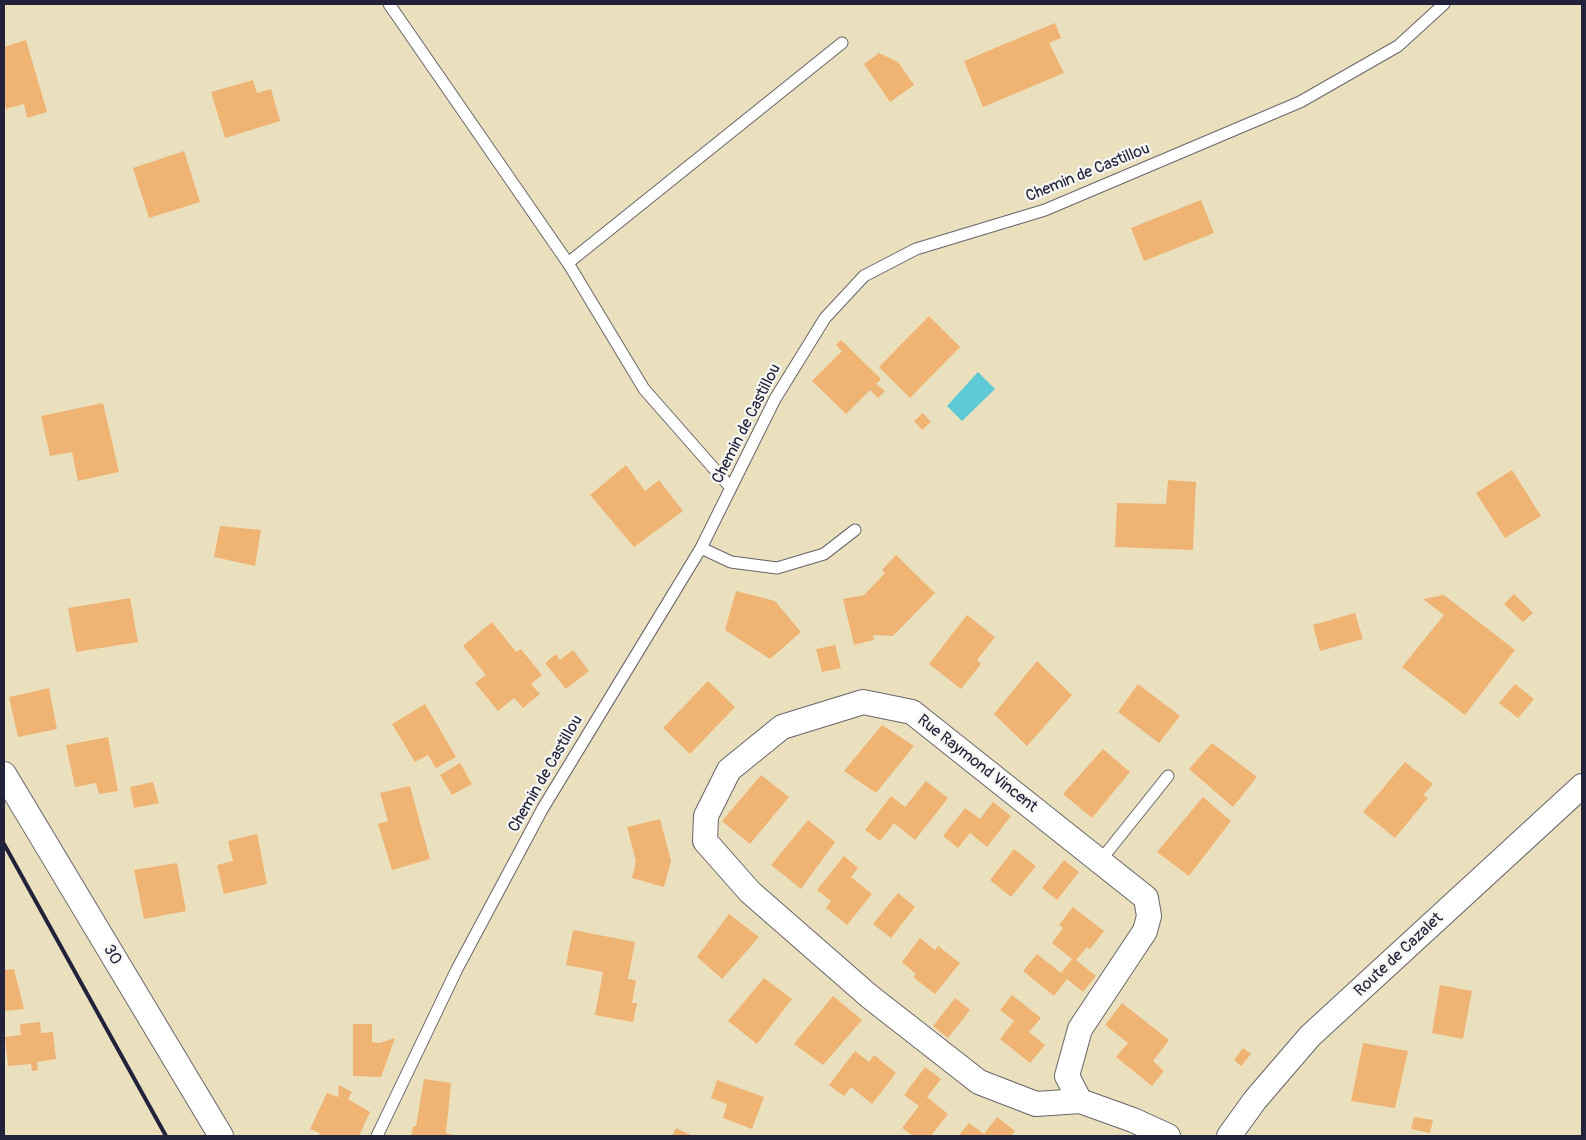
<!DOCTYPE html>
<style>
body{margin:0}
#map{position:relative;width:1586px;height:1140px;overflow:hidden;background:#ebe0be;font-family:Pangolin,sans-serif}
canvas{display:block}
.frame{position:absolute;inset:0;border:5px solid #22223b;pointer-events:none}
</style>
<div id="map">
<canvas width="1586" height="1140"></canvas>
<div class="frame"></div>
</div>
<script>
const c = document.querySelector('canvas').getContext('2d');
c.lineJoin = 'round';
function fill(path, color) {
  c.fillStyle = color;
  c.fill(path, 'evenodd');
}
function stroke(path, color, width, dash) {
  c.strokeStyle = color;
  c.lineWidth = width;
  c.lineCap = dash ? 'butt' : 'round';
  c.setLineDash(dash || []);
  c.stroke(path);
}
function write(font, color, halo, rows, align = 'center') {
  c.font = font + ' Pangolin,sans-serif';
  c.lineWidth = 4.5;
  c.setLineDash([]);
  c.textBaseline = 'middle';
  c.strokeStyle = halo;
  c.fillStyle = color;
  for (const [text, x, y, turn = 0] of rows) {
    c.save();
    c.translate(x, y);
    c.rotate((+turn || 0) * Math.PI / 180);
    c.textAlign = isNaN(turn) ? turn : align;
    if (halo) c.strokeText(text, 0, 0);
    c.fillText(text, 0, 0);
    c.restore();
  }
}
const water = new Path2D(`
 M978 372 995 389 962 421 947 406Z`);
const building = new Path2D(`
 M1055 23 1061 38 1049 43 1064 73 983 107 964 61Z
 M26 40 47 112 27 118 24 104 6 109 4 101V47Z
 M879 53 898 62 914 85 890 102 864 64Z
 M253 80 257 93 271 89 280 121 225 138 211 92Z
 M184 151 200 202 149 218 133 168Z
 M1201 200 1214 233 1144 261 1131 228Z
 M929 316 960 347 910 398 879 367Z
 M841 340 881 379 876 384 885 391 878 398 870 390 846 414 812 381 842 351 836 345Z
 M103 403 119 472 78 481 72 452 50 456 41 416Z
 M923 413 931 422 922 430 914 421Z
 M626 465 645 491 659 480 683 511 634 547 590 495Z
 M1512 470 1541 516 1505 538 1476 493Z
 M1168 480 1196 482 1193 550 1115 547 1117 503 1166 504Z
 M220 526 261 530 255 566 214 557Z
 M896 555 935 593 893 636 873 635 874 640 854 645 843 599 864 595 885 573 882 570Z
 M736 591 775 601 801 632 770 659 725 630Z
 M1514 594 1533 613 1523 622 1504 604Z
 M1444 595 1515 650 1465 715 1402 667 1444 615 1423 599Z
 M130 598 138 642 76 652 68 608Z
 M1355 613 1363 639 1320 651 1313 625Z
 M967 615 995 637 977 660 981 664 961 689 929 664Z
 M492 622 516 652 521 649 542 675 531 684 540 694 523 708 514 698 498 711 475 683 486 675 463 646Z
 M835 645 841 668 822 672 816 649Z
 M573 650 589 671 566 689 545 663 556 654 560 660Z
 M1037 661 1072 695 1027 746 994 714Z
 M708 681 735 707 690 754 663 728Z
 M1138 684 1180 716 1159 743 1118 712Z
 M1515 684 1534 699 1518 718 1499 703Z
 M49 688 57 729 18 737 9 697Z
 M425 704 456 757 436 768 428 755 415 762 392 724Z
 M882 725 914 746 876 793 844 771Z
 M108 737 118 791 99 794 96 783 75 787 66 745Z
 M1212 743 1257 777 1233 807 1189 769Z
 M1103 749 1130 772 1092 818 1063 794Z
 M1405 762 1433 784 1423 795 1428 798 1395 838 1363 812Z
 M460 763 472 784 452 795 440 775Z
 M761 775 789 797 750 844 722 821Z
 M926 781 948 798 915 840 894 823 880 841 865 830 891 796 905 807Z
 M153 782 159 803 134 808 130 787Z
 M410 786 430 859 392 870 378 824 388 821 380 793Z
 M1203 797 1231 821 1189 876 1157 852Z
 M993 802 1011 816 987 847 970 833 958 848 943 836 965 808 980 819Z
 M660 819 671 861 664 887 632 878 636 861 627 827Z
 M808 820 835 842 801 889 771 865Z
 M257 834 267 884 224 894 217 865 233 861 228 841Z
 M1014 849 1036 866 1011 897 990 880Z
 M844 856 858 868 851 877 872 894 847 925 826 908 831 901 817 890Z
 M1064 860 1079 872 1057 900 1042 888Z
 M177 863 186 911 144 919 134 870Z
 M898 893 915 907 891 938 873 924Z
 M1073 907 1104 931 1090 949 1087 947 1076 960 1096 976 1083 992 1067 979 1054 996 1023 971 1037 954 1061 973 1072 959 1052 943 1063 928 1059 925Z
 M729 914 759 937 722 979 697 957Z
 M573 930 635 942 628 979 636 980 632 1003H637L633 1022 595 1015 603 972 566 965Z
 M920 938 935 950 938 946 960 963 935 994 913 977 916 974 902 962Z
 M14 969 24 1009 4 1011V970Z
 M764 978 792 999 757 1044 728 1021Z
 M1440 985 1472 991 1463 1039 1432 1033Z
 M1012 995 1041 1018 1029 1032 1045 1045 1030 1063 1000 1039 1014 1021 1000 1010Z
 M833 996 862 1020 823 1065 794 1044Z
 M955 998 970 1010 948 1038 933 1026Z
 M1122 1003 1169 1040 1153 1061 1164 1071 1152 1086 1116 1057 1128 1043 1105 1025Z
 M40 1022 41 1033 53 1032 56 1059 37 1062 38 1070 32 1071 31 1064 8 1066 5 1037 21 1035 20 1024Z
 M353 1024H372V1042L379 1043 395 1038 381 1077 353 1076Z
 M1363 1043 1408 1051 1395 1108 1351 1101Z
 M1243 1048 1251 1054 1241 1066 1234 1060Z
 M855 1051 869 1062 874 1055 896 1073 872 1104 851 1087 844 1096 829 1085Z
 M925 1067 941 1079 927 1097 948 1114 931 1136H913L902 1128 919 1106 904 1095Z
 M424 1079 451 1083 446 1133 457 1136H411L413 1126H416Z
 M717 1080 764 1097 752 1129 723 1118 727 1104 711 1098Z
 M339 1085 352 1092 348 1099 370 1112 359 1136H318L320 1133 310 1129 327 1093 338 1097Z
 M997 1117 1015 1131 1011 1136H958L969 1123 984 1134Z
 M1414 1117 1433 1120 1430 1133 1411 1129Z
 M676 1128 693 1136H672Z`);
const service = new Path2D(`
 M389 4 568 263 644 389 731 488
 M568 263 842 43
 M701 548 731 562 777 568 824 554 855 530
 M1100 861 1168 776
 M377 1136 457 969 543 808 701 548 775 399 825 318 864 276 916 249 1045 210 1300 102 1398 46 1444 4`);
const minor = new Path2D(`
 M4 774 221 1136
 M1080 1101 1067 1076 1080 1029 1145 931 1149 916 1146 898 912 712 863 702 782 727 729 770 706 816 705 841 750 892 869 996 979 1082 1036 1104 1080 1101 1133 1120 1168 1136
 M1229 1136 1255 1100 1310 1036 1582 786`);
const rail = new Path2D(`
 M4 844 166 1136`);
const streetNames = [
 ["Chemin de Castillou",1088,173,-22],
 ["Chemin de Castillou",747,424,-63],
 ["Rue Raymond Vincent",977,764,38],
 ["Chemin de Castillou",546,774,-60],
 ["30",112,955,59],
 ["Route de Cazalet",1399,955,-43]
];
fill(water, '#5ecad6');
fill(building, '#efb473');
stroke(service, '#686469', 13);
stroke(minor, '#686469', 26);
stroke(service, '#fff', 11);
stroke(minor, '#fff', 24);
stroke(rail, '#22223b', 4);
write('16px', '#22223b', '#f6f6f2', streetNames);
</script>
